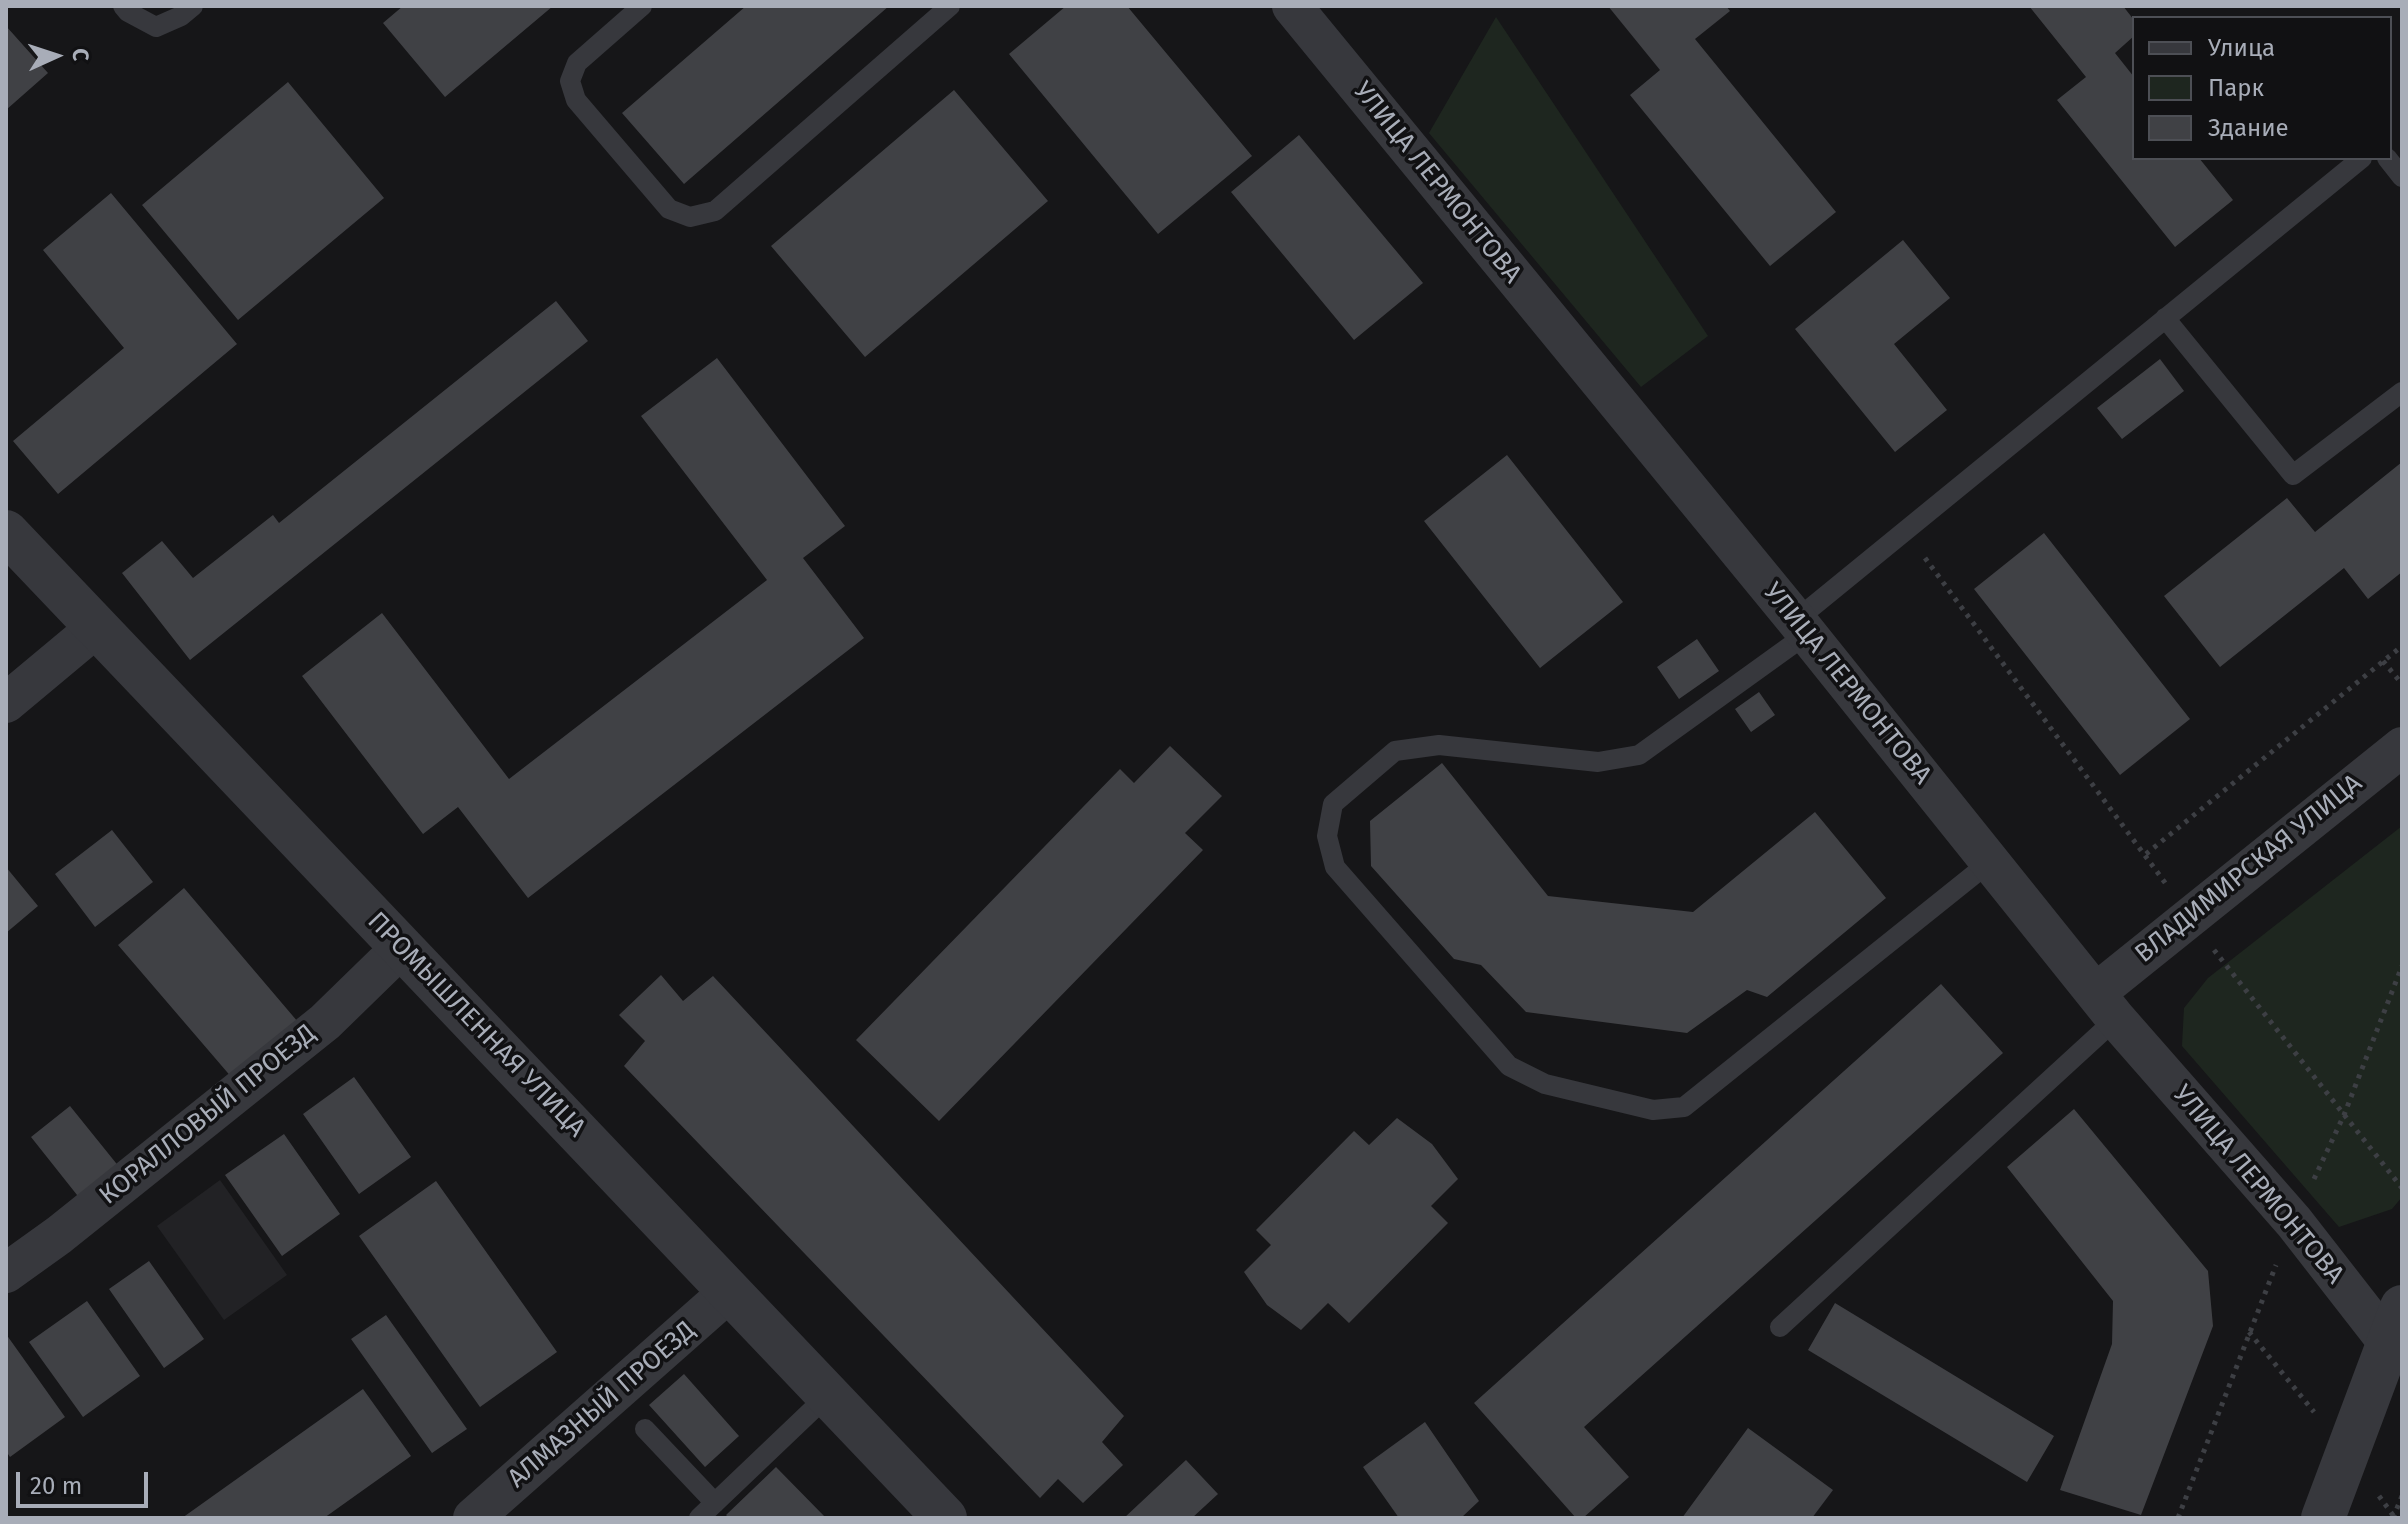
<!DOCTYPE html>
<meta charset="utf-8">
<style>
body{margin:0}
#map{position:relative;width:2408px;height:1524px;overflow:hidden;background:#161618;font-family:"Fira Sans",sans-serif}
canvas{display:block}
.frame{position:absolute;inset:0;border:8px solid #a8adb8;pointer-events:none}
.legend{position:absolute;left:2132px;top:16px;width:260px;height:144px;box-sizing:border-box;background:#111113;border:2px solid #4d4f55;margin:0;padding:10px 14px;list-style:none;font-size:24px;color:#a8adb8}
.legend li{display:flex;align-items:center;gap:16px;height:40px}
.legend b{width:40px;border:2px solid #4d4f55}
.north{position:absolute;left:16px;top:16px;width:80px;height:80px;-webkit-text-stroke:6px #111113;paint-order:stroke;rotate:87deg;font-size:22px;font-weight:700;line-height:32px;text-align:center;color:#a8adb8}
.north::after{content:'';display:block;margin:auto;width:28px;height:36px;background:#a8adb8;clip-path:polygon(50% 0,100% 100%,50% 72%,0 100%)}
.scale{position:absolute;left:16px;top:1472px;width:132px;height:36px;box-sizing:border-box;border:4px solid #a8adb8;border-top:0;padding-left:10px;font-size:24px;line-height:28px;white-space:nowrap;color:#a8adb8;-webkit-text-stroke:6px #111113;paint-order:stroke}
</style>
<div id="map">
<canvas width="2408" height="1524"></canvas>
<div class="frame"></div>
<ul class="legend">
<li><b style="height:10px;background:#37383d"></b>Улица</li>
<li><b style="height:22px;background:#1e261f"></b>Парк</li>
<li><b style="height:22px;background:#404145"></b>Здание</li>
</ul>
<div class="north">С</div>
<div class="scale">20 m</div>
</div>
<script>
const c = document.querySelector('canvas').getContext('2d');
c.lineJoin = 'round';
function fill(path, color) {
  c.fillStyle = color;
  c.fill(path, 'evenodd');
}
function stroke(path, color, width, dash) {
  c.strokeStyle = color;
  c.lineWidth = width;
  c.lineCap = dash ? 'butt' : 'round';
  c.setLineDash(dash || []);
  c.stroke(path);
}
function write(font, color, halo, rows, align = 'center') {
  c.font = font + ' "Fira Sans",sans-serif';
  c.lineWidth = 7;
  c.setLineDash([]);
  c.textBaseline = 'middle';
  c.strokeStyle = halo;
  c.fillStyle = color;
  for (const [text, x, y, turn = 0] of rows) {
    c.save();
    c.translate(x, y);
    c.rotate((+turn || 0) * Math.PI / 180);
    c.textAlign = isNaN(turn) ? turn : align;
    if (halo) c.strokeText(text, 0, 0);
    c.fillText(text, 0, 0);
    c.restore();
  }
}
const built = new Path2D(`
 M220 1180 287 1275 224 1320 157 1226Z`);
const green = new Path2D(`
 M1496 17 1708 336 1641 387 1429 133Z
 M2402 826V1197L2392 1209 2339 1227 2182 1046 2184 1008 2208 978Z`);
const building = new Path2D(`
 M403 6H553L445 97 383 23Z
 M746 6H889L684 184 622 113Z
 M1066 6H1127L1252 156 1158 234 1009 54Z
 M1608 6H1726L1730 11 1695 39 1836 212 1770 266 1630 95 1660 70Z
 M2029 6H2123L2134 20V36L2115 53 2134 77V158H2199L2233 200 2175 247 2057 100 2086 77Z
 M6 26 48 73 6 110Z
 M288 82 384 198 238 320 142 205Z
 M954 90 1048 201 865 357 771 246Z
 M1299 135 1423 283 1354 340 1231 192Z
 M111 193 237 344 58 494 13 441 124 348 43 250Z
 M1903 240 1950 298 1894 344 1947 410 1895 452 1795 329Z
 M556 301 588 341 190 660 122 573 162 541 193 578 273 515 279 523Z
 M717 358 845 526 803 558 864 638 528 898 458 807 423 834 302 676 382 613 509 779 767 580 641 416Z
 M2160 359 2184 391 2122 439 2097 408Z
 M1507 455 1623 602 1540 668 1424 521Z
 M2402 462V572L2368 599 2344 568 2220 667 2164 596 2287 498 2315 532Z
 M2044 533 2190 719 2120 775 1974 589Z
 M1697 639 1719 671 1679 699 1657 667Z
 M1759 692 1775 715 1751 732 1735 709Z
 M1170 746 1222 796 1185 833 1203 850 939 1121 856 1040 1120 769 1134 783Z
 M1442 763 1548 896 1693 912 1815 812 1886 898 1767 997 1747 990 1687 1033 1526 1012 1481 965 1454 959 1371 866 1370 821Z
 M112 830 153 882 95 927 55 874Z
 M6 867 38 906 6 933Z
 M184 888 298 1022 233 1079 118 945Z
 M661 975 683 1001 713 976 1124 1416 1102 1442 1123 1465 1083 1503 1058 1479 1040 1498 624 1066 645 1041 619 1015Z
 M1941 984 2003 1053 1584 1427 1629 1477 1583 1518H1576L1474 1403Z
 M354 1077 411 1157 359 1194 303 1114Z
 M70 1106 120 1168 81 1200 31 1137Z
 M2074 1109 2208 1271 2213 1326 2141 1515 2060 1490 2112 1344 2113 1301 2007 1167Z
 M1397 1118 1432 1144 1458 1179 1431 1206 1448 1223 1349 1323 1328 1303 1301 1330 1267 1305 1244 1272 1271 1245 1256 1230 1354 1131 1369 1145Z
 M284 1134 340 1214 282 1256 225 1175Z
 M436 1181 557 1352 480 1407 359 1236Z
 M149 1261 204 1339 164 1368 109 1289Z
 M87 1301 140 1376 83 1417 29 1342Z
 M1835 1303 2054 1436 2027 1482 1808 1350Z
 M386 1315 467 1429 432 1453 351 1339Z
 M6 1334 65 1417 10 1457 6 1451Z
 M684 1374 739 1436 705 1467 649 1405Z
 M363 1389 411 1456 324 1518H182Z
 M1425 1422 1479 1501 1461 1518H1399L1363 1467Z
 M1748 1428 1833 1490 1812 1518H1682Z
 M1186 1460 1218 1494 1192 1518H1124Z
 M776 1467 826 1518H729L726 1515Z`);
const path = new Path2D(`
 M1925 558 2166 884
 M2383 661 2402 684
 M2146 854 2402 646
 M2214 950 2402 1188
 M2314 1179 2344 1115 2402 966
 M2249 1332 2314 1412
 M2379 1496 2395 1518
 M2178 1518 2276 1265
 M2393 1518 2402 1496`);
const service = new Path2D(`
 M123 6 128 12 156 27 181 16 193 6
 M642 6 577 63 570 81 576 100 669 209 690 217 715 211 950 6
 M2387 158 2402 177
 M2165 318 2293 475 2402 392
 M1796 620 2362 158
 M1807 634 1639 755 1598 762 1439 745 1395 751 1333 804 1327 836 1335 867 1509 1066 1545 1084 1653 1110 1684 1107 1991 861
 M1780 1327 2116 1019
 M645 1429 715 1503
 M699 1518 828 1395`);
const minor = new Path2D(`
 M1292 6 1796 620 2116 1019 2294 1222 2389 1344
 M6 703 97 627
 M2097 992 2402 747
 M6 1273 59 1235 325 1022 402 947
 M473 1518 730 1291`);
const tertiary = new Path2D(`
 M6 532 945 1518
 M2323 1518 2402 1307`);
const streetNames = [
 ["УЛИЦА ЛЕРМОНТОВА",1437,183,51],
 ["УЛИЦА ЛЕРМОНТОВА",1847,684,51],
 ["ВЛАДИМИРСКАЯ УЛИЦА",2249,869,-39],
 ["ПРОМЫШЛЕННАЯ УЛИЦА",476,1025,46],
 ["КОРАЛЛОВЫЙ ПРОЕЗД",208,1115,-39],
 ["УЛИЦА ЛЕРМОНТОВА",2258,1185,50],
 ["АЛМАЗНЫЙ ПРОЕЗД",602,1405,-41]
];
fill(built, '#222225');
fill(green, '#1e261f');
fill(building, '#404145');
stroke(path, '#3d3f44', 5, [4, 6]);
stroke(service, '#37383d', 20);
stroke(minor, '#37383d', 40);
stroke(tertiary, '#37383d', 44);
write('26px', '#a8adb8', '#111113', streetNames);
</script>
